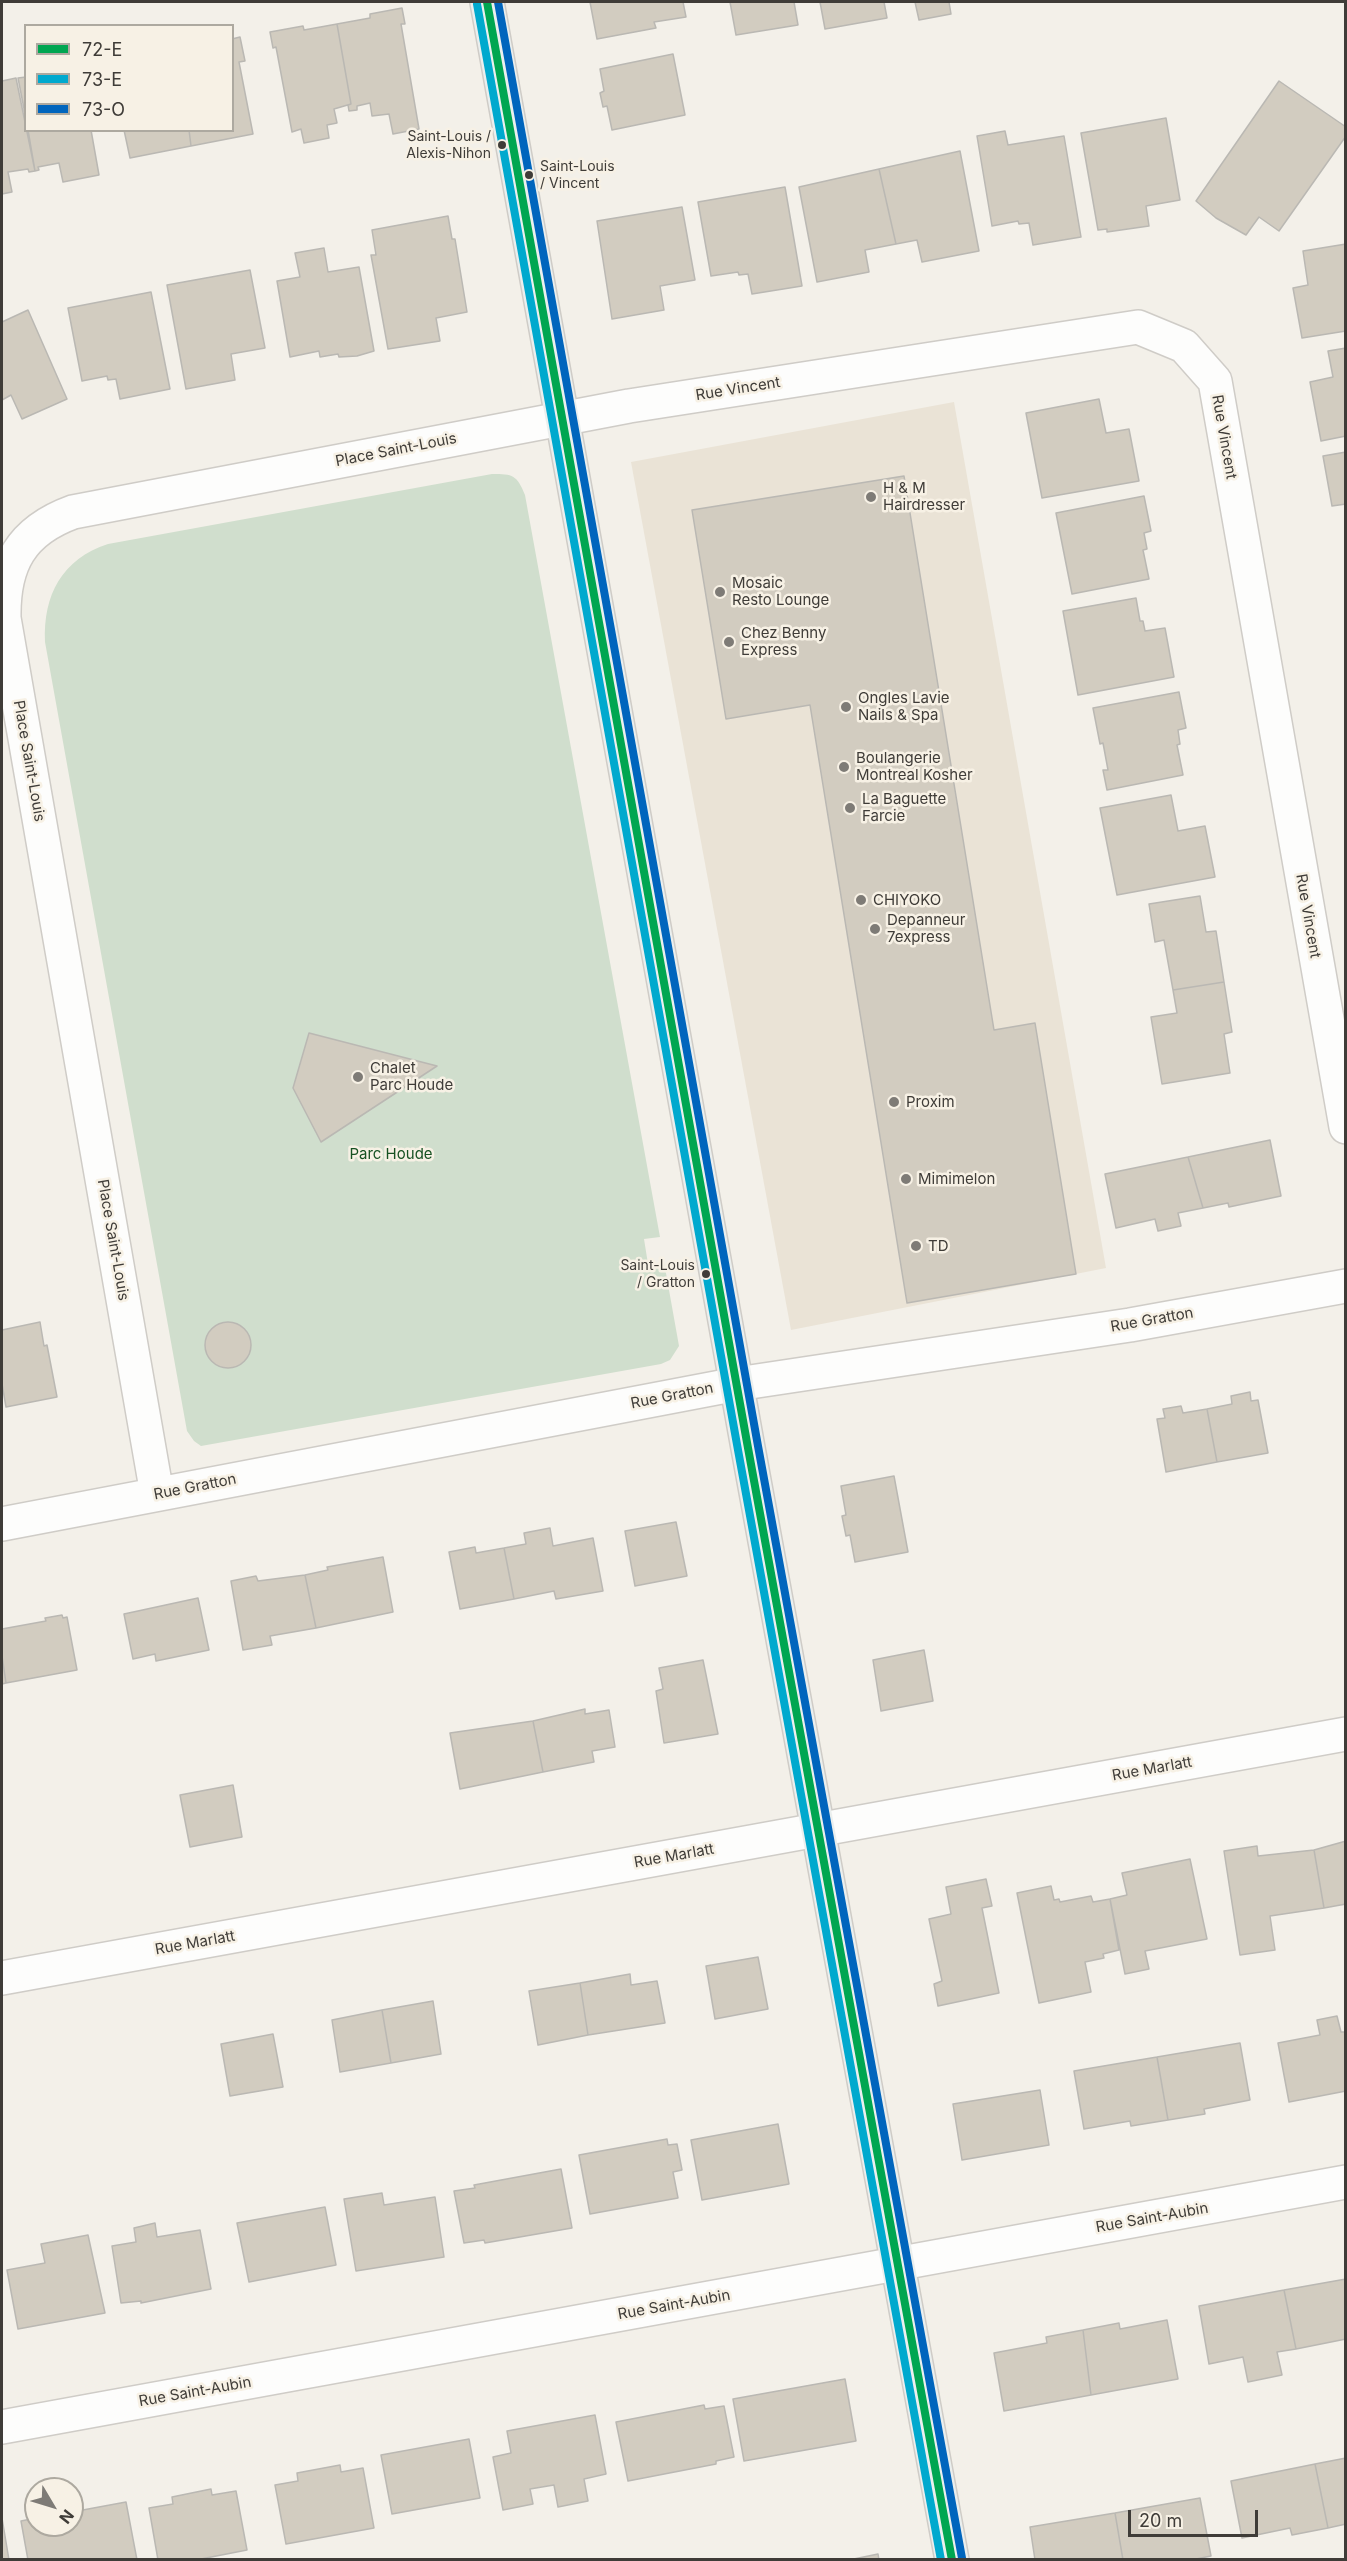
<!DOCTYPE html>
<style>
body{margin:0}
#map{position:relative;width:1347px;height:2561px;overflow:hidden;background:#f3f0e9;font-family:Inter,sans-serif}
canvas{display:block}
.frame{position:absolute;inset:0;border:3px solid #3f3c38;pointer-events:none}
.legend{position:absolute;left:24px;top:24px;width:210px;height:108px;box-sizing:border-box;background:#f7f1e5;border:2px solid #ada9a0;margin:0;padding:8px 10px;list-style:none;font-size:18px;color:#3f3c38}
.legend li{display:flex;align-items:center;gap:12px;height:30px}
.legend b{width:30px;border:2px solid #ada9a0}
.north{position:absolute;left:24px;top:2477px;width:60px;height:60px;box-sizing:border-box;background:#f7f1e5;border:2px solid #ada9a0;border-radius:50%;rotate:128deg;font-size:16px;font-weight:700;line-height:24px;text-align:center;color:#3f3c38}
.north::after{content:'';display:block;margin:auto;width:21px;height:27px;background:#7e7b76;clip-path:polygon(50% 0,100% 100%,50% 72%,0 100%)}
.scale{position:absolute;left:1128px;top:2510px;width:130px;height:27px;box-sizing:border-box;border:3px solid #3f3c38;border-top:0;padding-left:8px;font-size:18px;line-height:21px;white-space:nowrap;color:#3f3c38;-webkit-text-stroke:4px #f7f1e5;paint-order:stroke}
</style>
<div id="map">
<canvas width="1347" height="2561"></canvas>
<div class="frame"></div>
<ul class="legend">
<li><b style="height:8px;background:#00a651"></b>72-E</li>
<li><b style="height:8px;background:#00a9ce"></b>73-E</li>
<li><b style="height:8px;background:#0065bd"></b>73-O</li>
</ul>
<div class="north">N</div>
<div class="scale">20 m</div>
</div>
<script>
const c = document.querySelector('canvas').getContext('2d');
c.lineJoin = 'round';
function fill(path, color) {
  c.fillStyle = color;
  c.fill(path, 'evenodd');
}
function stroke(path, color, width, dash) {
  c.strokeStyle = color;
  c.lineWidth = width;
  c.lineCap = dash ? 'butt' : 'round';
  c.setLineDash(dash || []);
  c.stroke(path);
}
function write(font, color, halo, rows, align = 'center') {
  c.font = font + ' Inter,sans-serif';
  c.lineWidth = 5;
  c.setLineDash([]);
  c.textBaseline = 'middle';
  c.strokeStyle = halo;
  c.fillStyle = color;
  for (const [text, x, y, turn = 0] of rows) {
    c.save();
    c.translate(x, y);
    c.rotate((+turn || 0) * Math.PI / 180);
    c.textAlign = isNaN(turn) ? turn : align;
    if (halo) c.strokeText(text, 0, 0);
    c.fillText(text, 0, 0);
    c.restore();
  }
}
const built = new Path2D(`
 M954 402 1106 1268 791 1330 631 462Z`);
const green = new Path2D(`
 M492 474C513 474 517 475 525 495L660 1237 644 1239 648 1264 664 1262 679 1346 670 1360 661 1364 201 1446 194 1441 187 1431 45 642C43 595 62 559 108 544Z`);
const building = new Path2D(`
 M590 2H683L686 17 654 22 656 28 597 39Z
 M730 2H794L798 25 736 35Z
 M820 2H884L887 18 825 29Z
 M915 2H949L951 14 919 20Z
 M402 8 405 24H401L419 129 393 134 389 114 372 116 370 103 357 106V110L349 111 348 105 351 104 337 24 370 18V14Z
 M337 24 351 104 334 109 337 123 327 125 329 138 304 143 301 129 292 132 276 47 273 48 270 32 303 26 304 30Z
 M240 37 245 61 239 62 253 134 191 146 189 130H232V39Z
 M673 54 685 115 612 130 607 106 603 107 600 93 604 91 600 69Z
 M26 77V119L18 78Z
 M16 78 35 171 29 172 28 169 8 172 12 192 2 194V81Z
 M1279 81 1346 127V136L1279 231 1259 217 1246 235 1216 218 1196 201Z
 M1166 118 1180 200 1146 206 1149 226 1107 232V229L1098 230 1081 133Z
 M28 130H91L99 175 63 182 59 163 38 167 39 170 35 171Z
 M124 130H189L191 146 130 158Z
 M1005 131 1008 145 1064 136 1081 237 1033 245 1029 223 1019 224 1018 221 992 226 977 136Z
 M960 151 979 251 922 262 917 240 896 244 879 169Z
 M879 169 896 244 865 250 869 272 817 282 799 187Z
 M785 187 802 286 752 294 748 274 739 275 738 272 711 276 698 202Z
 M682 207 695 280 660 286 664 310 612 319 597 221Z
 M448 216 452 239H455L467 312 436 318 440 341 388 349 371 255H376L372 230Z
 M1346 244V331L1302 338 1293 288 1308 285 1303 251Z
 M324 248 328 272 359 267 374 351 357 356 339 357 338 354 320 357 319 351 290 357 277 281 300 277 295 253Z
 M250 270 265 348 231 354 235 380 186 389 167 285Z
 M151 292 170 389 120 399 116 379 108 380 107 376 82 381 68 308Z
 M28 310 67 399 22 419 11 395 2 400V322Z
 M1346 348V436L1321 441 1310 382 1333 377 1328 351Z
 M1099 399 1106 433 1129 429 1139 481 1042 498 1026 413Z
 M1346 452V504L1332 506 1323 456Z
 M904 476 994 1030 1035 1023 1076 1274 907 1303 810 705 726 719 692 510Z
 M1144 496 1151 531 1144 533 1147 549 1143 550 1149 579 1072 594 1056 513Z
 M1136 598 1140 621H1143L1145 631 1165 628 1174 677 1078 695 1063 611Z
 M1179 692 1186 728 1178 730 1180 744 1177 745 1183 775 1107 790 1103 770H1108L1103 743 1100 744 1093 708Z
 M1171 795 1178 831 1205 826 1215 877 1117 895 1100 808Z
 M1200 896 1206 932 1216 931 1224 982 1173 990 1164 940 1155 942 1149 904Z
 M1224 982 1232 1032 1224 1034 1230 1073 1162 1084 1151 1017 1177 1013 1173 990Z
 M309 1033 437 1066 321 1142 293 1088Z
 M1270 1140 1281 1196 1229 1207 1228 1203 1203 1208 1188 1157Z
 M1188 1157 1203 1208 1178 1213 1181 1226 1158 1231 1155 1219 1116 1228 1105 1174Z
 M40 1322 44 1346 47 1345 57 1397 6 1407 2 1384V1330Z
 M205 1345a23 23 0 1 1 46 0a23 23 0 1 1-46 0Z
 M1250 1392 1251 1401 1258 1400 1268 1453 1217 1462 1207 1409 1232 1404 1231 1396Z
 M1181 1406 1183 1413 1207 1409 1217 1462 1166 1472 1157 1419 1165 1418 1163 1409Z
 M894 1476 908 1552 855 1562 850 1535 846 1536 842 1516 846 1515 841 1486Z
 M676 1522 687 1576 635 1586 625 1531Z
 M550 1528 553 1546 593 1538 603 1591 556 1599 554 1591 514 1599 504 1548 526 1544 524 1533Z
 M475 1547 476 1553 504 1548 514 1599 460 1609 449 1552Z
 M383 1557 393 1612 316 1628 305 1575 328 1570 327 1567Z
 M305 1575 316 1628 270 1636 272 1645 243 1650 231 1581 256 1576 258 1581Z
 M198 1598 209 1650 156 1661 155 1654 133 1659 124 1614Z
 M62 1615 63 1618 67 1617 77 1670 6 1683 2 1656V1629L46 1621 45 1618Z
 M924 1650 933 1701 881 1711 873 1660Z
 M2 1656 6 1683 2 1684Z
 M703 1660 718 1734 664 1743 656 1691 663 1689 659 1668Z
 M585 1709V1714L609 1710 615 1747 592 1751 594 1762 543 1772 533 1721Z
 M533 1721 543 1772 460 1789 450 1733Z
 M233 1785 242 1837 190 1847 180 1795Z
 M1346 1841V1904L1324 1908 1314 1850Z
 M1257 1846 1258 1856 1314 1850 1324 1908 1270 1916 1275 1950 1240 1955 1224 1851Z
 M1190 1859 1207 1939 1145 1951 1149 1969 1125 1974 1110 1899 1127 1895 1122 1873Z
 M986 1879 992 1906 982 1908 999 1993 938 2006 934 1984 942 1981 929 1919 951 1914 946 1887Z
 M1051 1886 1054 1900 1059 1899 1060 1902 1091 1896 1093 1902 1110 1899 1119 1950 1103 1954 1104 1958 1085 1962 1091 1992 1039 2003 1017 1893Z
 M758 1957 768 2009 715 2019 706 1966Z
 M630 1974 631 1985 657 1981 665 2023 588 2035 580 1983Z
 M580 1983 588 2035 538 2045 529 1991Z
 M433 2001 441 2054 391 2063 382 2010Z
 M382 2010 391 2063 340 2072 332 2020Z
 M1337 2016 1341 2032H1346V2091L1289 2102 1278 2043 1320 2035 1317 2020Z
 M273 2034 283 2087 230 2096 221 2044Z
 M1240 2043 1250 2100 1204 2109 1205 2114 1168 2120 1157 2057Z
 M1157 2057 1168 2120 1131 2126 1130 2121 1084 2129 1074 2071Z
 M1040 2090 1049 2145 962 2160 953 2104Z
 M778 2124 789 2184 702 2200 691 2140Z
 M667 2139 668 2145 677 2144 682 2170 673 2172 678 2198 590 2214 579 2155Z
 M561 2169 572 2228 485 2243 484 2240 464 2243 454 2191 475 2188 474 2185Z
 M382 2193 384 2205 435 2197 444 2257 356 2271 344 2199Z
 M325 2207 336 2265 249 2282 237 2223Z
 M155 2223 157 2237 200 2230 211 2289 141 2303V2301L121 2303 112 2246 136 2242 134 2228Z
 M88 2235 105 2313 18 2329 7 2270 45 2263 41 2244Z
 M1346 2279V2339L1296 2349 1284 2290Z
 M1284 2290 1296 2349 1277 2352 1282 2375 1248 2382 1243 2357 1209 2364 1199 2306Z
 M1167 2320 1178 2379 1091 2395 1083 2330 1119 2323 1120 2329Z
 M1083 2330 1091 2395 1004 2411 994 2353 1047 2343 1046 2337Z
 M845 2379 856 2441 744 2461 733 2399Z
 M704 2405 705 2409 724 2406 734 2457 716 2461V2464L628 2481 616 2422Z
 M595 2415 606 2474 584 2479 588 2501 558 2507 554 2485 530 2489 533 2504 503 2510 493 2457 511 2453 507 2431Z
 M469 2439 480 2498 392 2514 381 2455Z
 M1346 2458V2524L1328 2528 1315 2464Z
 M1315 2464 1328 2528 1292 2535 1290 2528 1242 2538 1231 2481Z
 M340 2465 341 2472 363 2468 374 2528 286 2544 275 2485 298 2481 297 2473Z
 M211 2489 212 2495 236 2491 247 2550 196 2560H158L149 2508 173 2504 172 2497Z
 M1200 2498 1211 2556 1191 2560H1123L1115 2513Z
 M126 2502 137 2560H28L21 2521 36 2518V2525H72V2512Z
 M1115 2513 1123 2560H1035L1030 2527Z
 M2 2518 9 2560H2Z
 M878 2554 879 2560H849Z`);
const street = new Path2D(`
 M157 1494 4 618C3 564 21 531 73 512L629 406 1138 327 1184 346 1215 381 1346 1127
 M2 1524 737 1384 1130 1325 1346 1286
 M2 1978 1346 1734
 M2 2427 1346 2182`);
const secondary = new Path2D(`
 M487 2 748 1448 952 2560`);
const bus1 = new Path2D(`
 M487 2 748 1448 952 2560`);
const bus2 = new Path2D(`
 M477 4 738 1450 941 2560`);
const bus3 = new Path2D(`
 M498 2 758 1446 962 2558`);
const markers = [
 [502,145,5,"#3f3c38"],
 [529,175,5,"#3f3c38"],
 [871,497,6,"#7e7b76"],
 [720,592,6,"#7e7b76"],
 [729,642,6,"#7e7b76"],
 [846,707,6,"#7e7b76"],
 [844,767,6,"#7e7b76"],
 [850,808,6,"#7e7b76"],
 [861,900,6,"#7e7b76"],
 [875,929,6,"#7e7b76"],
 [358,1077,6,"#7e7b76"],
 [894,1102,6,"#7e7b76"],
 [906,1179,6,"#7e7b76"],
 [916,1246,6,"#7e7b76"],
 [706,1274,5,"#3f3c38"]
];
const busNames = [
 ["Saint-Louis /",491,137],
 ["Alexis-Nihon",491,154],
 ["Saint-Louis",540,167,"left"],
 ["/ Vincent",540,184,"left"],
 ["Saint-Louis",695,1266],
 ["/ Gratton",695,1283]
];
const streetNames = [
 ["Rue Vincent",738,389,-9],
 ["Rue Vincent",1224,437,80],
 ["Place Saint-Louis",396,450,-11],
 ["Place Saint-Louis",29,761,80],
 ["Rue Vincent",1308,916,80],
 ["Place Saint-Louis",113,1240,80],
 ["Rue Gratton",1152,1320,-10],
 ["Rue Gratton",672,1396,-11],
 ["Rue Gratton",195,1487,-11],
 ["Rue Marlatt",1152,1769,-10],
 ["Rue Marlatt",674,1856,-10],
 ["Rue Marlatt",195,1943,-10],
 ["Rue Saint-Aubin",1152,2218,-10],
 ["Rue Saint-Aubin",674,2305,-10],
 ["Rue Saint-Aubin",195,2392,-10]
];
const poiNames = [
 ["H & M",883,488],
 ["Hairdresser",883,505],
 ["Mosaic",732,583],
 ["Resto Lounge",732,600],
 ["Chez Benny",741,633],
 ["Express",741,650],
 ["Ongles Lavie",858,698],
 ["Nails & Spa",858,715],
 ["Boulangerie",856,758],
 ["Montreal Kosher",856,775],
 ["La Baguette",862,799],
 ["Farcie",862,816],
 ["CHIYOKO",873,900],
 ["Depanneur",887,920],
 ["7express",887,937],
 ["Chalet",370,1068],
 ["Parc Houde",370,1085],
 ["Proxim",906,1102],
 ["Mimimelon",918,1179],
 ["TD",928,1246]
];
const parkNames = [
 ["Parc Houde",391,1154]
];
fill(built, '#eae3d6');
fill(green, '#d0decd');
fill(building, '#d2ccc0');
stroke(building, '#bab8b3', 1.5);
stroke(street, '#cfccc7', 36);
stroke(secondary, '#cfccc7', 36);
stroke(street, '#fdfdfc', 33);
stroke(secondary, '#ebefee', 33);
stroke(bus1, '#00a651', 8);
stroke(bus2, '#00a9ce', 8);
stroke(bus3, '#0065bd', 8);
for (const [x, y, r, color] of markers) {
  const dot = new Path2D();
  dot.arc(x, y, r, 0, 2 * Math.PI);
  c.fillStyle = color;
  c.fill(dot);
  stroke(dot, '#f7f1e5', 2);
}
write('14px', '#3f3c38', '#f7f1e5', busNames, 'right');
write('15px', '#3f3c38', '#f7f1e5', streetNames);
write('15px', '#3f3c38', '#f7f1e5', poiNames, 'left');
write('15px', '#175223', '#f7f1e5', parkNames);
</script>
